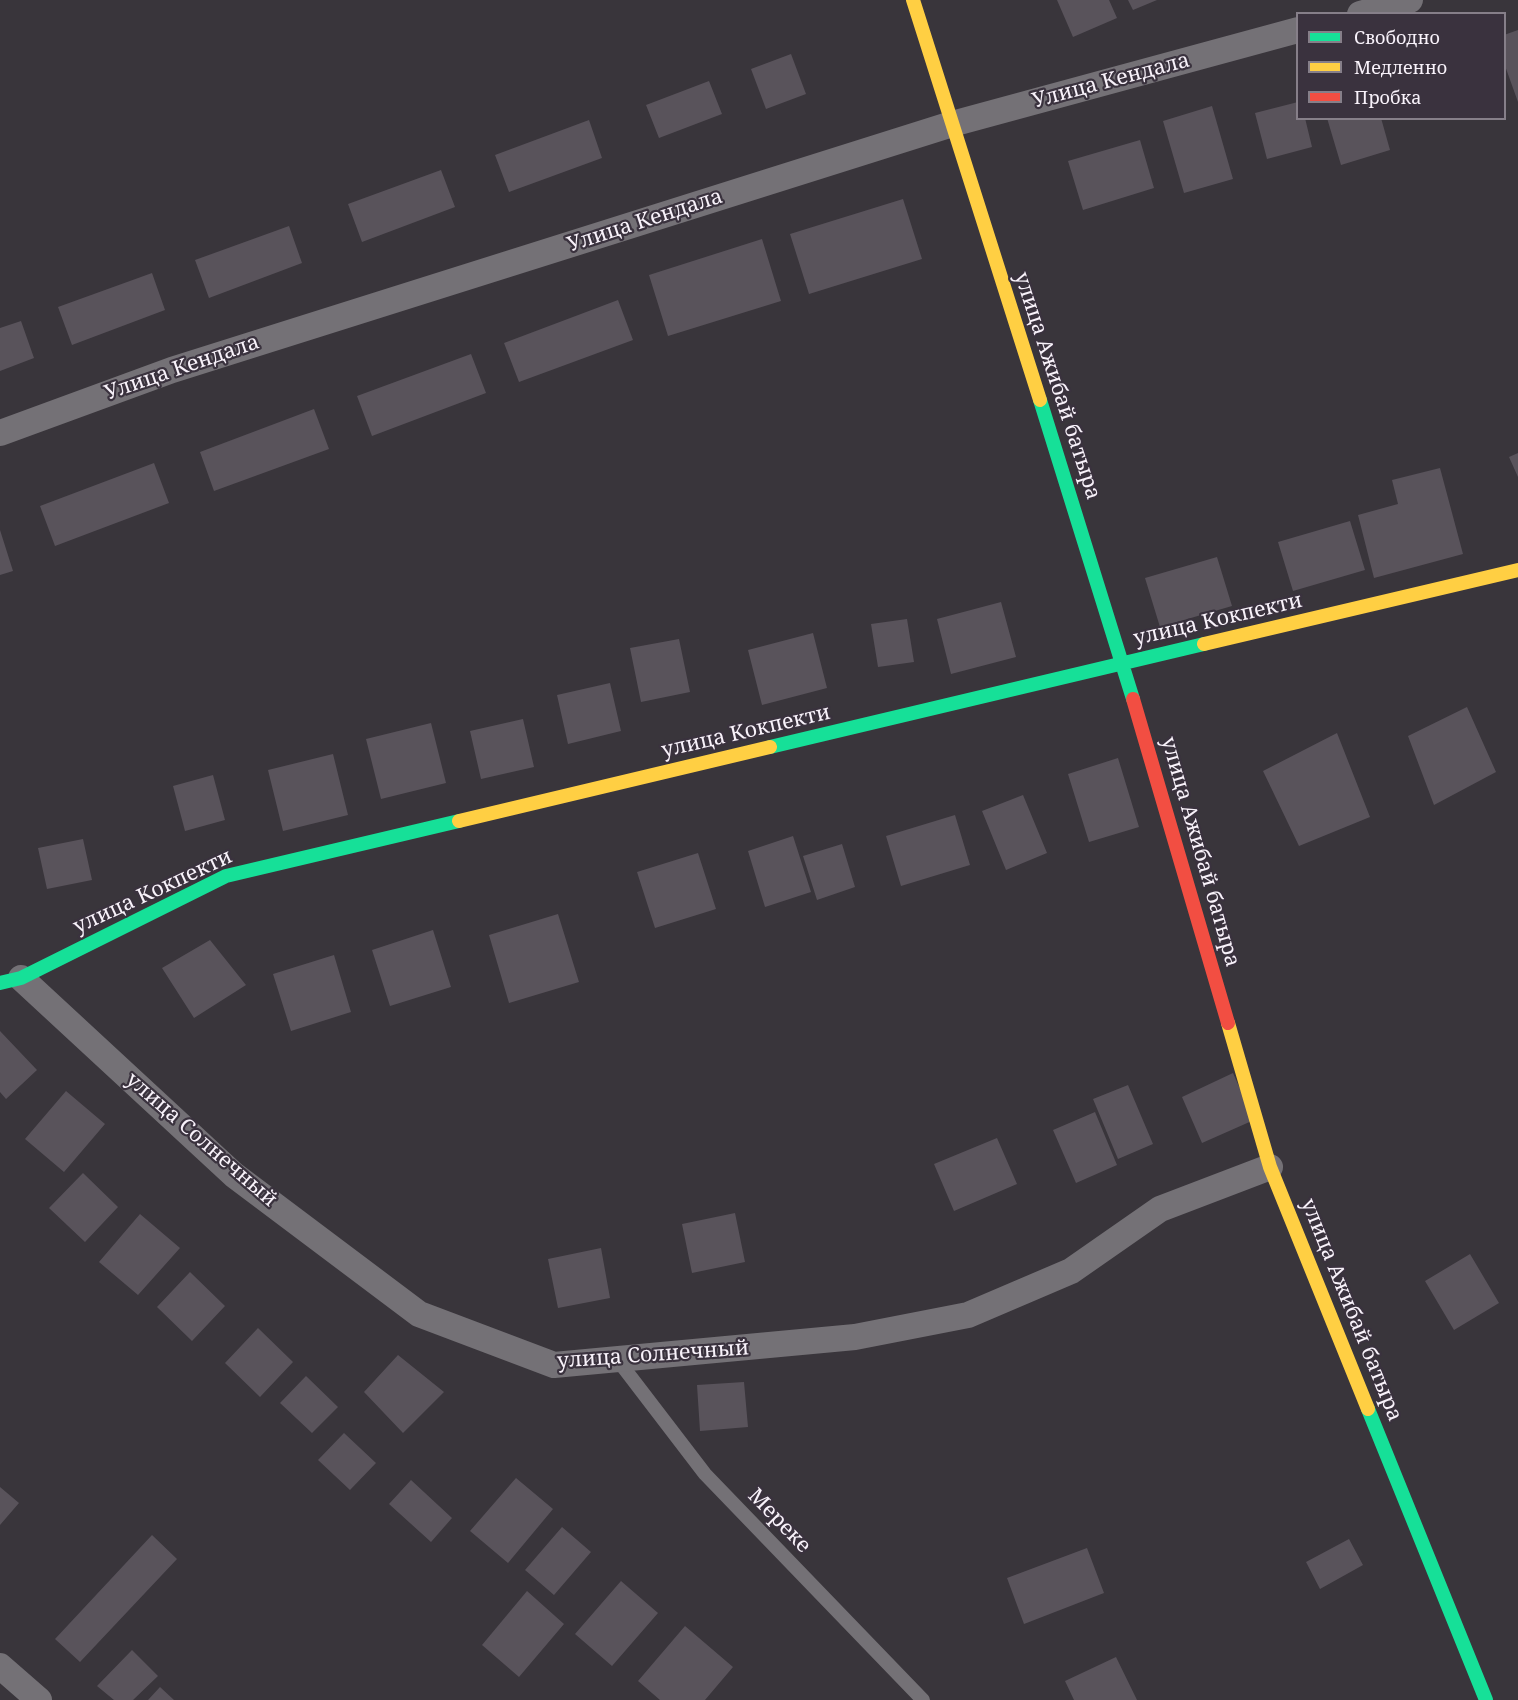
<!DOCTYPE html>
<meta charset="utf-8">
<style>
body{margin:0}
#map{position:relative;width:1518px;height:1700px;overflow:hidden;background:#39353b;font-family:"Noto Serif",serif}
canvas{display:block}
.legend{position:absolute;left:1296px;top:12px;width:210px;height:108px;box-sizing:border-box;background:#3a323e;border:2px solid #867f89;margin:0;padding:8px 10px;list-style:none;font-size:18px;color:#f8f2fa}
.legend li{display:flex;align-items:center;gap:12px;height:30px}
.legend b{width:30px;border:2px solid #867f89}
</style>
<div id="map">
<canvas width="1518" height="1700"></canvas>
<ul class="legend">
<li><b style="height:8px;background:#16e098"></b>Свободно</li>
<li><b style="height:8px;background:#ffcf43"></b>Медленно</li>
<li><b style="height:8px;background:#f24e42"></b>Пробка</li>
</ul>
</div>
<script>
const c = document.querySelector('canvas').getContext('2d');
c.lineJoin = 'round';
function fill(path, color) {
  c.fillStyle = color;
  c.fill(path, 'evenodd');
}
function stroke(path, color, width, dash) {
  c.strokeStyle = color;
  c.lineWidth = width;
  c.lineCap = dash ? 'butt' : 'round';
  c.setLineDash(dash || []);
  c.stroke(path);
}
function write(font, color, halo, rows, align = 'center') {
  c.font = font + ' "Noto Serif",serif';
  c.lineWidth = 4.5;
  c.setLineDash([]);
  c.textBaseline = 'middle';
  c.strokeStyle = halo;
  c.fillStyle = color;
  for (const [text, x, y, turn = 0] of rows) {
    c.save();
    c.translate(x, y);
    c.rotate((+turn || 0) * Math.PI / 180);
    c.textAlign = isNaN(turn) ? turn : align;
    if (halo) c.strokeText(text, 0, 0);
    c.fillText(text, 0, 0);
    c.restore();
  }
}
const building = new Path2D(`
 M1057 0H1109L1117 18 1073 37Z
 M1128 0H1157L1133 10Z
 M1518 30V102L1504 63V35Z
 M791 54 806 94 766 109 751 69Z
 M709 81 722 114 659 138 646 105Z
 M1298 102V118H1305L1312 147 1267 159 1255 113Z
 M1212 106 1233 179 1184 193 1163 121Z
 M1327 118H1381L1390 150 1341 165Z
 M589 120 602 158 509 192 495 155Z
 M1140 140 1154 188 1083 210 1068 161Z
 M441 170 455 207 362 242 348 204Z
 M903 199 922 259 809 294 790 234Z
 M289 226 302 263 209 298 195 260Z
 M762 239 781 301 668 336 649 275Z
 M152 273 165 310 72 345 58 307Z
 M618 300 633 340 519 382 504 343Z
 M21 321 34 358 0 371V328Z
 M471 354 486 393 372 436 357 396Z
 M314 409 329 449 214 491 200 452Z
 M1518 453V477L1509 457Z
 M154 463 169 503 55 546 40 506Z
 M1440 468 1463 554 1374 578 1358 515 1398 504 1392 480Z
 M1350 521 1365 570 1293 591 1278 542Z
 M0 530 13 571 0 575Z
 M1217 557 1232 606 1160 627 1145 578Z
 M1001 602 1016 657 951 674 937 619Z
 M907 619 914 662 878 667 871 624Z
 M813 633 827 688 762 705 748 650Z
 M679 639 690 692 641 702 630 648Z
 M610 683 621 731 568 744 557 695Z
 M1467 707 1496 772 1434 805 1408 736Z
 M523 719 534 767 481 779 470 731Z
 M431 723 446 783 381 799 366 739Z
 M1337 733 1370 817 1299 846 1263 771Z
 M333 754 348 815 283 831 268 770Z
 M1118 758 1139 827 1089 842 1068 774Z
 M213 775 225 820 185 831 173 786Z
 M1023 795 1047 853 1006 870 982 811Z
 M955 815 970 865 901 886 886 836Z
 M793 836 811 892 765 907 748 851Z
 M83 839 92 880 47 889 38 848Z
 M842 844 855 887 817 900 803 856Z
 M698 853 716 909 655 928 637 872Z
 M558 914 579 982 509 1003 489 935Z
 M433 930 451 987 390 1006 372 950Z
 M210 940 246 985 194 1018 162 968Z
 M334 955 351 1012 291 1031 273 974Z
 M0 1031 37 1070 6 1099 0 1092Z
 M1233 1073 1254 1120 1202 1143 1182 1097Z
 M1128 1085 1153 1144 1118 1159 1093 1099Z
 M66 1091 105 1124 64 1172 25 1139Z
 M1095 1112 1117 1165 1076 1183 1053 1130Z
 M997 1138 1017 1184 954 1211 934 1164Z
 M83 1173 118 1207 85 1242 49 1208Z
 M735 1213 745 1262 692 1273 682 1224Z
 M140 1214 180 1248 138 1295 99 1262Z
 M601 1248 610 1298 558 1308 548 1259Z
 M1470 1254 1499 1303 1454 1330 1425 1281Z
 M190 1272 225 1306 192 1341 157 1307Z
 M258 1328 293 1362 260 1397 225 1363Z
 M398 1355 444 1392 403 1433 364 1392Z
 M306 1376 338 1407 312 1433 280 1403Z
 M744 1382 748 1427 700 1431 697 1385Z
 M344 1433 376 1463 350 1490 318 1460Z
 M516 1478 553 1509 508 1563 470 1531Z
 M411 1480 452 1518 431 1542 389 1504Z
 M0 1487 19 1503 0 1525Z
 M562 1527 591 1552 554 1595 525 1570Z
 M152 1535 177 1559 80 1662 55 1639Z
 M1349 1539 1363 1565 1320 1589 1306 1562Z
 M1087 1548 1104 1593 1024 1624 1007 1578Z
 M621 1581 658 1613 612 1666 575 1634Z
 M527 1591 564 1624 519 1677 482 1645Z
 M685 1626 733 1667 705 1700H660L638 1681Z
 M132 1650 158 1676 133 1700H114L97 1686Z
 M1116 1657 1137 1700H1074L1065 1681Z
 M160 1687 174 1700H148Z`);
const lane = new Path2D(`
 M617 1359 705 1474 923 1700`);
const street = new Path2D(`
 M1360 14 1410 0
 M0 433 172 370 952 124 1298 30
 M21 978 234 1175 419 1314 554 1365 855 1337 968 1315 1071 1271 1160 1209 1270 1167
 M0 1666 39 1700`);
const fast = new Path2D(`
 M1040 400 1133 699
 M770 747 1204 644
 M0 983 21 978 226 876 459 821
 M1368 1409 1486 1700`);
const slow = new Path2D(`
 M913 0 1040 400
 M1204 644 1518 570
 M459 821 770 747
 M1228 1023 1270 1167 1368 1409`);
const jam = new Path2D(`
 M1133 699 1228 1023`);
const streetNames = [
 ["Улица Кендала",1111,81,-15],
 ["Улица Кендала",645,221,-18],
 ["Улица Кендала",182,368,-19],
 ["улица Ажибай батыра",1057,386,72],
 ["улица Кокпекти",1218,620,-13],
 ["улица Кокпекти",746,732,-13],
 ["улица Ажибай батыра",1200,852,74],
 ["улица Кокпекти",153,892,-25],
 ["улица Солнечный",201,1140,41],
 ["улица Ажибай батыра",1351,1310,68],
 ["улица Солнечный",653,1355,-4],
 ["Мереке",779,1521,46]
];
fill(building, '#59535b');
stroke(lane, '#747176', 14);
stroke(street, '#747176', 26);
stroke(fast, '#16e098', 14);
stroke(slow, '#ffcf43', 14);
stroke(jam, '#f24e42', 14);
write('21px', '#f8f2fa', '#3a323e', streetNames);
</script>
